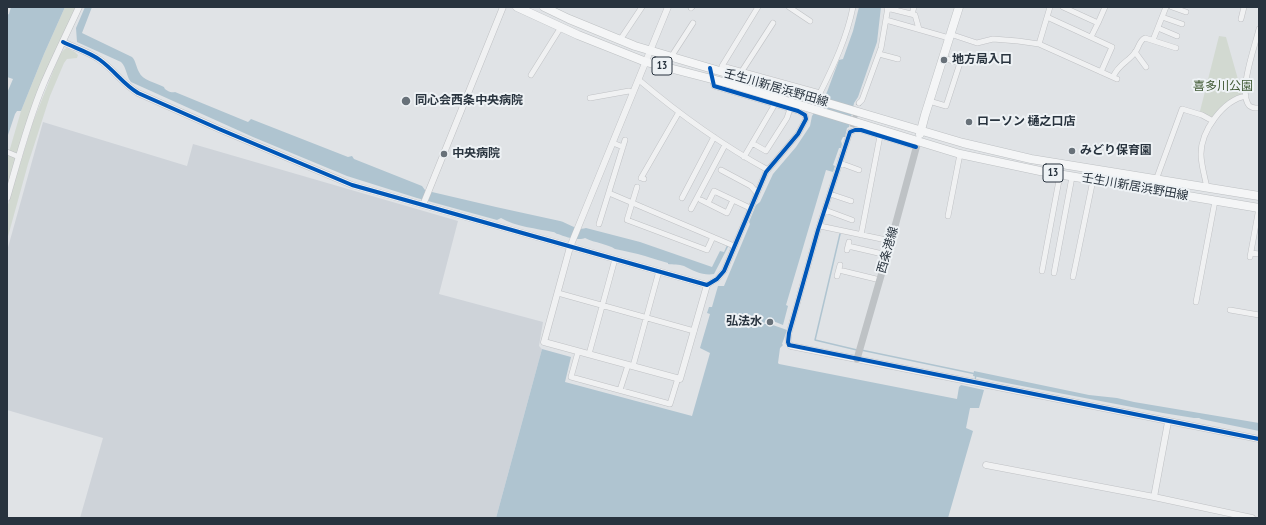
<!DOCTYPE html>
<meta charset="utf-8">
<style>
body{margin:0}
#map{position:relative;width:1266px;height:525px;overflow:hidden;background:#e0e3e6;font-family:"PT Sans Narrow",sans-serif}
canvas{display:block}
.frame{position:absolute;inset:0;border:8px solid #28333e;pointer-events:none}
</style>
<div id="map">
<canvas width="1266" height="525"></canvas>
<div class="frame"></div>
</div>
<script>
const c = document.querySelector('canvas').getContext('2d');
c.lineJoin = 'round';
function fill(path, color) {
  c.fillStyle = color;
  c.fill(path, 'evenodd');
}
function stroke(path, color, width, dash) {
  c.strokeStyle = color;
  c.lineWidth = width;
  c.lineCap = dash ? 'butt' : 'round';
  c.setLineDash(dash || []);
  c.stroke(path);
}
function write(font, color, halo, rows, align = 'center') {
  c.font = font + ' "PT Sans Narrow","Noto Sans JP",sans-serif';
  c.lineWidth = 4;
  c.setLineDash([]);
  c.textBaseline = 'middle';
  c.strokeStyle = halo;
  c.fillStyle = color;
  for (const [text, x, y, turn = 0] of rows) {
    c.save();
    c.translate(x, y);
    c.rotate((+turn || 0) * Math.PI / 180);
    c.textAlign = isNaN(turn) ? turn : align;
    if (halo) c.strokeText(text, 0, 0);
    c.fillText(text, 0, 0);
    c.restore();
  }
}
const built = new Path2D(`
 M43 122 187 166 193 144 458 221 439 294 543 322 539 346 542 349 496 518H80L103 438 7 410V251Z`);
const green = new Path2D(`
 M65 7H76L44 77 7 189V159L21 111 44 54Z
 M1219 36 1226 37 1243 97 1234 99 1213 121 1199 115Z
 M67 48 75 52 78 55 77 58 67 59 64 63 50 96 28 164 7 240V208L13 187 33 122 56 64C59 58 61 50 67 48Z`);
const water = new Path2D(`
 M11 7H65L44 54 21 111H17L15 114 7 138V93L13 79 7 77V15L9 14Z
 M85 7H92L82 33 132 57C136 61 136 67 139 72 142 80 156 83 164 87 165 91 172 93 175 92L248 122 251 119 348 157 352 156 354 159 422 186 425 190 432 192C475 202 517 212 560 221 568 223 577 231 586 228L640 242 712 267 720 251 724 252 727 245H729L714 274C704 276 693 271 684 266 679 264 673 265 668 264V263C660 261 652 258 645 256 636 253 624 251 615 249 608 244 595 243 585 238 579 241 565 237 558 234 556 234 555 232 553 232 538 229 514 226 501 218L497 220 417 198 347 176 253 137 131 82C126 76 127 68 121 62L77 42 76 28Z
 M859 7H881L877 42 858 97 854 103 849 127 847 128 845 137H843L841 141 842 144 841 148H839L833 165 835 166 833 172 826 170 786 305 788 306 783 325 768 319H766L764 324H770L787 330 782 344 783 345 780 348 778 363 779 364 957 399 959 387 961 385 984 390 979 408H970L966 428 973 431 948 518H496L542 349 571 357 565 382 692 416 710 353 700 348 710 314 707 313 709 307H712L718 286H724L750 224 749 222 756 205 760 202 773 174 796 147 810 126 812 116 819 106 827 92 839 60 843 59 853 31Z
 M974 371 1089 395 1117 398 1134 402 1259 423V431L1201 419 1199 418H1194L1163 413 996 381 973 376Z`);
const stream = new Path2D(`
 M840 234 815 340 857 350
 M861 350 976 374 975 381`);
const minorTunnel = new Path2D(`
 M852 127 859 103`);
const minor = new Path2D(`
 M758 7 722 66 820 93C834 65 847 37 853 7
 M789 7 810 21
 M1063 7 1098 23 1091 37
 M1172 7 1186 12
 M691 8 692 7
 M887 8 915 15 919 29
 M912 14 914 7
 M1047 17 1112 47 1101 72
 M1162 17 1182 24
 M1241 19 1244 7
 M886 20 949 38
 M1098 23 1105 7
 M1158 28 1177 36
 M1259 29C1255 46 1239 89 1248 104 1250 108 1255 108 1259 108
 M950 34 977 43 993 39 1018 41 1039 44 1117 79
 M620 40 642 7
 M1153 40 1166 7
 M1039 44 1050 7
 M1135 52 1146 67
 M879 54 898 59
 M671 57 693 23
 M742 71 773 23
 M531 75 561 27
 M1113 77C1119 63 1129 62 1136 51 1139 46 1140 40 1145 38L1176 48
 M639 80C679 114 722 145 768 170
 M590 98 629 91 633 93
 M929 101 946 106 960 63 943 58
 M859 103 862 100 881 48 888 7
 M613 143 623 147
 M752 143 766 151 787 118 790 109
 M7 152 19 157
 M744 157 775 104
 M840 163 859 170
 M721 170 751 186 757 193
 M644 179 641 178 679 112
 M1156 180 1182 109 1202 115 1213 121
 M637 187 627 220 707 250 713 237
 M1207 188C1205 177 1201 165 1201 154 1201 131 1223 100 1246 96
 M609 193 734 246
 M830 194 851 201
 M682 198 714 137
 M701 200 727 213 733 200
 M708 203 714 191 750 208
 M691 209 725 145
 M825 210 852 220
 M948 216 960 154
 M599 224 625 140
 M820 226 891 241
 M861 235 880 136
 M848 246 887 255
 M847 250 849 242
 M1251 253 1259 254
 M1250 257 1259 208
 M839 270 880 280
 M1042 271 1060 175
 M1054 273 1072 177
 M837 276 840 265
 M1073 277 1093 180
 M707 285 717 279 724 271 766 172 798 134 806 119 805 115 798 111 714 86 710 68
 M558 293 694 331
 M1196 302 1215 201
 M1230 310 1259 315
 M791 346 788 342 789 333 818 230 850 132 855 130H861L916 147
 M578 352 571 377 670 404 678 378
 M589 354 615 259
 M633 366 659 271
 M620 390 628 365`);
const tertiary = new Path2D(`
 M63 42C75 48 89 52 100 60 114 70 123 84 138 93L219 129 352 185 707 285 680 379 544 342 570 247 668 7
 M7 198C18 160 28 121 43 85 54 59 67 33 79 7
 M423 205 503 7
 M791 346 1259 439
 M986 465 1154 497 1252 518
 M1154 497 1168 422`);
const secondary = new Path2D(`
 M857 359 891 241 918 141`);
const primary = new Path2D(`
 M517 7 578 35 646 62 731 84 960 154 1040 171 1259 208
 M544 7 569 19 635 46 963 143 1031 159 1259 196
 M920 134 925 115 959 7`);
const cycleway = new Path2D(`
 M63 42C75 48 89 52 100 60 114 70 123 84 138 93L219 129 352 185 707 285 717 279 724 271 766 172 798 134 806 119 805 115 798 111 714 86 710 68
 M916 147 861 130H855L850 132 818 230 789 333 788 342 789 345 1259 439`);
const markers = [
 [944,60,4,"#687179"],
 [406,101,5,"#687179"],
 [969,122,4,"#687179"],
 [1072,151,4,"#687179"],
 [444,154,4,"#687179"],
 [770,322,4,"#687179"]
];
const shields = [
 [662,66,20],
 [1053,173,20]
];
const shieldNames = [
 ["13",662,66],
 ["13",1053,173]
];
const poiNames = [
 ["地方局入口",952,60],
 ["同心会西条中央病院",415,101],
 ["ローソン 樋之口店",977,122],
 ["みどり保育園",1080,151],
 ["中央病院",452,154],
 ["弘法水",762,322,"right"]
];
const parkNames = [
 ["喜多川公園",1223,87]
];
const streetNames = [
 ["壬生川新居浜野田線",776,88,16],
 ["壬生川新居浜野田線",1135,187,10],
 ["西条港線",888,250,-74]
];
fill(built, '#ced3d9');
fill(green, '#d2d9d1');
fill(water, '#afc4d0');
stroke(stream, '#afc4d0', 1.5);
stroke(minorTunnel, '#bbc0c4', 5, [5, 2.5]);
stroke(minor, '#bfc1c4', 6);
stroke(tertiary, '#bfc1c4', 7);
stroke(primary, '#bdc0c3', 9);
stroke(minor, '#f0f1f2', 5);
stroke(tertiary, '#f0f1f2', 6);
stroke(secondary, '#bec2c5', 7);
stroke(primary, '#f4f5f6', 8);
stroke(cycleway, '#0057b8', 4);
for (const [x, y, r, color] of markers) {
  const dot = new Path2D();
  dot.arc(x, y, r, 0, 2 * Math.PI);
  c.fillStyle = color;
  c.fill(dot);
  stroke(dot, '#eef2f5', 1.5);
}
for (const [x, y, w] of shields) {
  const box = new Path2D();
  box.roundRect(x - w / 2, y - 9, w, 18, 3);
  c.fillStyle = '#eef2f5';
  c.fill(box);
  stroke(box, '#28333e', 1);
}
write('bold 11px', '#28333e', null, shieldNames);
write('bold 12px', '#28333e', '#eef2f5', poiNames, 'left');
write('12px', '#415a35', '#eef2f5', parkNames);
write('12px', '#28333e', '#eef2f5', streetNames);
</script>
